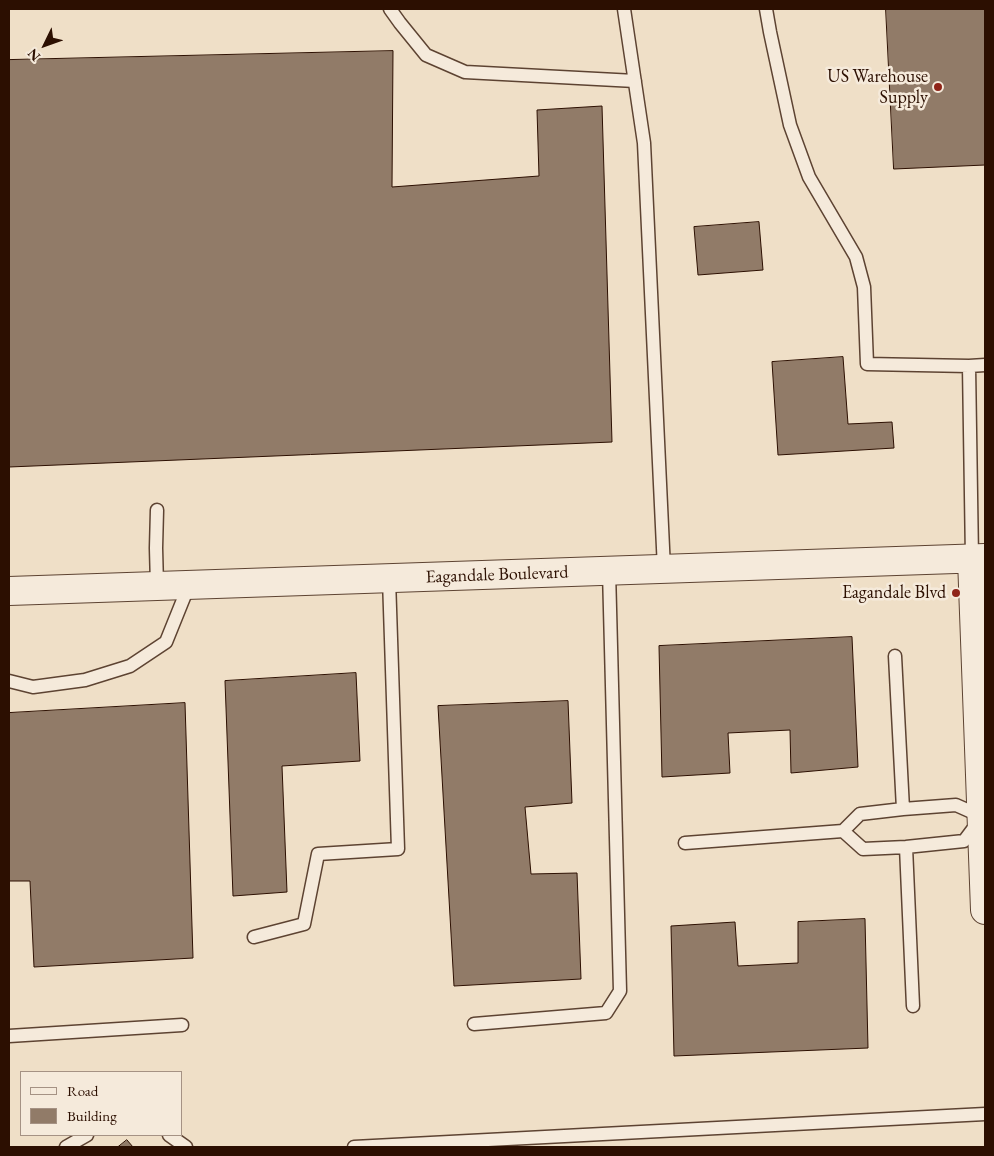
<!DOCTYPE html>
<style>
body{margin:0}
#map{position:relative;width:994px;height:1156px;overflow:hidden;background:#efdfc7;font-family:"EB Garamond",serif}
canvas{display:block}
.frame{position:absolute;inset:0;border:10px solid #2c0f01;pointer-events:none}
.legend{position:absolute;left:20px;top:1071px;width:162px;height:65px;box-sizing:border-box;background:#f5eadb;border:1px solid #a59284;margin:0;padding:6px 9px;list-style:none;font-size:15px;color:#2c0f01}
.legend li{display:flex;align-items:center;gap:10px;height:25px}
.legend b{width:25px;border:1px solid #a59284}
.north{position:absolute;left:20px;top:20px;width:50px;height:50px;-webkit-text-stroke:4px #f5eadb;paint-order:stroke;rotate:228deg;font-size:14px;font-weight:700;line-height:20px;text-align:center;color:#2c0f01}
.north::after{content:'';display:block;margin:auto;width:18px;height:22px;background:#2c0f01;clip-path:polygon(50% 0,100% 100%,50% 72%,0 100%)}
</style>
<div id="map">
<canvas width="994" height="1156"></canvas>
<div class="frame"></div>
<ul class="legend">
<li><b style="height:6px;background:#f5eadb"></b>Road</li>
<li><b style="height:14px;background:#917b68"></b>Building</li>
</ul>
<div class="north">N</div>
</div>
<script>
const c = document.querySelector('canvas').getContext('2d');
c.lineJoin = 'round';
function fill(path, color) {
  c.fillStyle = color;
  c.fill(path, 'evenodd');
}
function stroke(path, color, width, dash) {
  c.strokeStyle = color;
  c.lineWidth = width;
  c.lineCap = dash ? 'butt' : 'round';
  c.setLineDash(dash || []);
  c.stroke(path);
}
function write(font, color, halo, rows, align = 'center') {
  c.font = font + ' "EB Garamond",serif';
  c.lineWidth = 5;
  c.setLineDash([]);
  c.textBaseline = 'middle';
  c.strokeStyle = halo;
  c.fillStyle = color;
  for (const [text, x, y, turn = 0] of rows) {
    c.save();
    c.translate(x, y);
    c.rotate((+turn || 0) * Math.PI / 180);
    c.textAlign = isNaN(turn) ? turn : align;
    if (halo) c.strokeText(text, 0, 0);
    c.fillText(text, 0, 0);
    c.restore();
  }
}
const building = new Path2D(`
 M886 9H985V165L894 169Z
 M393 51 392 187 539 176 537 110 602 106 612 442 9 467V60Z
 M759 222 763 270 698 275 694 227Z
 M843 357 848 424 892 422 894 448 778 455 772 362Z
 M852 637 858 767 791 773 790 730 728 733 730 773 662 777 659 646Z
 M356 673 360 761 282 766 287 892 233 896 225 681Z
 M568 701 572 803 525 807 531 874 577 873 581 979 454 986 438 706Z
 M185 703 193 958 34 967 30 881H9V713Z
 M865 919 868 1048 674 1056 671 926 735 922 738 966 798 963V922Z
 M127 1140 133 1147H118Z`);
const service = new Path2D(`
 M390 9 400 23 426 55 465 72 635 81
 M624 9 644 143 664 569
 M766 9 770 32 790 125 809 177 856 257 864 287 867 364 969 366 972 559
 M969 366 985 365
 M157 510 156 548 157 586
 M895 656 903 809
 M9 681 33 687 85 680 130 666 166 642 189 585
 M979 821 964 841 906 847 863 849 843 831 860 814 903 809 956 805 983 817
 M685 843 843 831
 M906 847 913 1006
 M254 937 304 924 318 854 398 849 389 579
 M474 1024 606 1013 620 991 609 571
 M9 1036 182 1025
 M169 1135 186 1147
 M66 1147 87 1135
 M354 1147 985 1114`);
const tertiary = new Path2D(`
 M972 559 985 910
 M9 591 985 558`);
const markers = [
 [938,87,5,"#8f2418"],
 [956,593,5,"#8f2418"]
];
const poiNames = [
 ["US Warehouse",928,77],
 ["Supply",928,98],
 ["Eagandale Blvd",946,593]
];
const streetNames = [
 ["Eagandale Boulevard",497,575,-2]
];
fill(building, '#917b68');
stroke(building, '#2c0f01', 1);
stroke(service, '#5d4332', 15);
stroke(tertiary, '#5d4332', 30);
stroke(service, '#f5eadb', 12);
stroke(tertiary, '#f5eadb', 28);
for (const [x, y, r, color] of markers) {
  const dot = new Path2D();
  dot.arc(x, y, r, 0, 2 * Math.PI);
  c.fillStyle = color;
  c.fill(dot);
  stroke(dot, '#f5eadb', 2);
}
write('18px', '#2c0f01', '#f5eadb', poiNames, 'right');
write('18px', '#2c0f01', '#f5eadb', streetNames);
</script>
